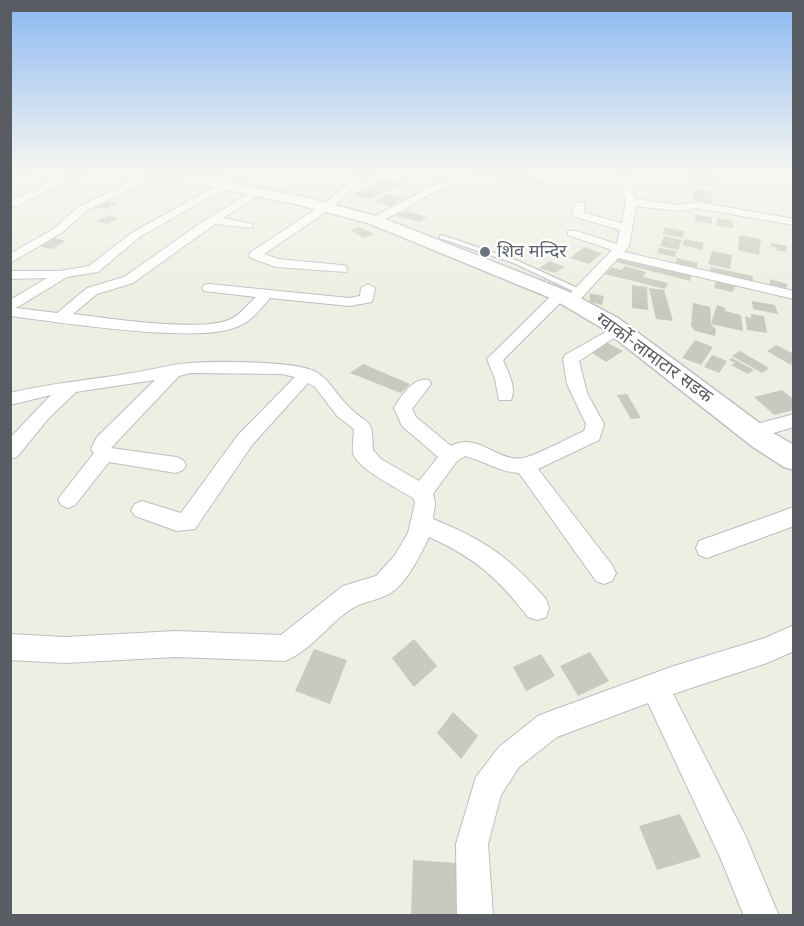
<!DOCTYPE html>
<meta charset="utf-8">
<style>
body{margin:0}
#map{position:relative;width:804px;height:926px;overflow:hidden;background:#eeeee2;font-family:Quicksand,sans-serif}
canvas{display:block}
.frame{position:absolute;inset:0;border:12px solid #5a5c64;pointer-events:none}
</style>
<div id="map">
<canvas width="804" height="926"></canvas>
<div class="frame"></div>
</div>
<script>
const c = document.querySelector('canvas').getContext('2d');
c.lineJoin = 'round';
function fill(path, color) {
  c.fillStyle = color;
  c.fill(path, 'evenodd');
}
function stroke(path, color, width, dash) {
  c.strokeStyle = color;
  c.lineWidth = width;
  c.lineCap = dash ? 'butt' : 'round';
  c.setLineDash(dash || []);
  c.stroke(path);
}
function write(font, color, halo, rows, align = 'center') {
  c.font = font + ' Quicksand,"Noto Sans Devanagari",sans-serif';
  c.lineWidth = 4.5;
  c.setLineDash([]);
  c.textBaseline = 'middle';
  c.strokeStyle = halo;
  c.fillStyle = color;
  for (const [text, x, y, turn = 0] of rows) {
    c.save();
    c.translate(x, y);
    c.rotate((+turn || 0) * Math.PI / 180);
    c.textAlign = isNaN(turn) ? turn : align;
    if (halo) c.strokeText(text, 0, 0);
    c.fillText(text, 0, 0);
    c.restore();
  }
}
const building = new Path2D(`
 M199 173H221L208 180 191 177Z
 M517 173H525L543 183 536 185Z
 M692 173 711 175 714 187 695 185Z
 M386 179 402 184 369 199 353 194Z
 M695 189 712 192 711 203 693 200Z
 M387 194 406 198 390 206 374 202Z
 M107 201 117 203 104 209 94 207Z
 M395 211 401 213 406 211 427 217 420 222 391 215Z
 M695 214 712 217V224L695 221Z
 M108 215 120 218 108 224 96 221Z
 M717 218 733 221V228L716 225Z
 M359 227 375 234 363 238 351 230Z
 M664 227 684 231 683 238 663 234Z
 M739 235 761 239 759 255 738 250Z
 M664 236 682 240 678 250 660 246Z
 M54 238 66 241 52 249 39 246Z
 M684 239 704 243 702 250 682 245Z
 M771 243 787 246 786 252 775 250 777 248 771 246Z
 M584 247 602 253 589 264 570 258Z
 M659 248 676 251 675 257 657 253Z
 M712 251 732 255 731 262 722 261 731 262 730 269 708 264Z
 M618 257 692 275 690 281 615 262Z
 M677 258 698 263 696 270 675 265Z
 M550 261 565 267 555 273 539 268Z
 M625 266 646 272 643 277 668 283 665 289 605 274 612 267 621 270Z
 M711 267 753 276 752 284 709 274Z
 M770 279 787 284V288L770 285Z
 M716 281 736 285 733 292 714 288Z
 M632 285 647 287 648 310 632 308Z
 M649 288 664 290 673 321 656 319Z
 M589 293 604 296 602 305 590 302Z
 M752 301 775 305 778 314 753 309Z
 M693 303 710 307 711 324 716 329 715 336 695 331 691 326Z
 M717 305 725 308V311L741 315 743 331 711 324Z
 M751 314 764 316 767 333 747 330 745 316 751 318Z
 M695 340 713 347 701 365 682 358Z
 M606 342 623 351 606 362 592 353Z
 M776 345 794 354 791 365 767 351Z
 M740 351 769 368 762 373 732 356Z
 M712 355 727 361 719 373 704 367Z
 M732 358 754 370 748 374 731 365 735 363 729 360Z
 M363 364 410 384 401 393 350 373Z
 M782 390 794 400V410L774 415 754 397Z
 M627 394 641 418 631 419 617 395Z
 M414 639 437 666 414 687 392 658Z
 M314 649 347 660 330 704 295 691Z
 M590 652 609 681 578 696 560 666Z
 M541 654 555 676 526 691 513 667Z
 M453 712 478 736 461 759 437 733Z
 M680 814 701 857 657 870 639 826Z
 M413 860 456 863 457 916H411Z`);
const service = new Path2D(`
 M440 236H444L518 261 584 291 577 293 514 263 440 238Z`);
const minor = new Path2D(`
 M18 173H30L10 185V178Z
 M69 173H82L17 206 10 207V201Z
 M149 173H162L86 211 63 232 10 263V254L55 228 78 207Z
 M359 173H370L332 208 264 254 278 259 341 265 346 266 347 269 346 272 276 267 251 258 249 255 251 252 324 204Z
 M503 173H523C506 184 464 180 441 189 425 195 384 225 370 222L368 220 432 186 465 177Z
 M618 173H628L635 199 678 205 697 202 794 219V225L697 208 678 211 636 206 629 246 624 252 794 291V299L618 258 576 304H566L564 301 566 298 612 250 568 235V231H576L617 244 620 230 576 217 572 213 576 203 580 202 584 203V213L622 223 626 202Z
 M222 183 227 186 226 188 141 236 98 272 67 277 16 308 57 313 87 288 124 277 198 225 257 189 261 190V194L223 218 252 224V228L215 224 133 283 97 294 73 314C107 318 203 333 231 319 241 314 248 304 256 297L204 291 202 288 204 285 209 284 349 298 360 296 361 288 368 284 375 288 372 302 349 306 270 298C261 308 252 321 239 326 200 345 59 322 10 316V300L47 278 10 279V271H60L89 266 133 232Z
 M560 291 567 295 565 298 503 360C508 372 517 388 511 400H499L495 379 487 359 555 292Z
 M618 325 625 329 623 332 579 361 587 393 604 424 599 440 538 469 612 565 616 573 612 581 604 584 596 581 519 473C499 472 485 461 465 456L457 461 433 494 435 503 433 519C485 540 509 557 546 599L549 608 546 617 537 620 528 617C498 578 474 557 429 537 421 554 406 585 389 594 372 603 361 600 343 615 323 631 309 651 285 661L176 657 65 663 10 660V634L65 637 176 631 281 635 343 586 376 576 395 555 408 533 415 503 413 498C399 489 357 469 353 453 352 446 354 436 354 429L337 416 315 387 308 383 252 445 195 529 177 531 135 516 131 510 135 504 142 501 181 513 238 435 295 377 282 374 191 373 179 376 111 448 176 457 183 460 186 465 183 470 176 473 109 462 75 505 68 508 61 505 58 499 94 453 91 449 97 437 155 380 76 392 48 419 17 457 10 459V438L51 395 10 405V393C51 383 91 380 132 373 152 370 172 364 191 363 216 361 294 361 314 371 330 379 336 395 349 407 370 428 372 415 373 450L381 459 419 481 438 457 402 426 394 408C401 396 414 376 429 380L431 384 412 409 416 417 451 446C477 431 498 463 523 458 538 455 568 438 584 431L586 424 567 384 563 359 565 355Z
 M794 414V427L753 439 746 437 744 432 746 427Z
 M794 507V526L707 558 699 555 696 548 699 541Z
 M794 625V651L767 663 673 694 745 835 779 916H744L720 857 648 703 557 737 519 767 501 795 488 844 493 916H457L456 844 476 777 499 747 538 716 548 712 671 667 765 638Z`);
const secondary = new Path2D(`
 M154 173H182L295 195 380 217 567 291 618 318 773 433 794 445V470L784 467 753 447 602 328 553 299 368 223 295 204 161 177Z`);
const markers = [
 [485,252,6,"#6b7280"]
];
const farWorshipnames = [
 ["शिव मन्दिर",497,252]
];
const farStreetnames = [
 ["ग्वार्को-लामाटार सडक",654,358,36]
];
fill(building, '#c9c9bf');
stroke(service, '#bcbec4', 3);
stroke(minor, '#bcbec4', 2);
stroke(secondary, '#bfc0c8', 3);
fill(service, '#fff');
fill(minor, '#fff');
fill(secondary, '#fff');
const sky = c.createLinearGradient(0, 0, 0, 303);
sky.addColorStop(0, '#8bb8f1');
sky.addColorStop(0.57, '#f7f7f2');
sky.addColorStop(1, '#f7f7f200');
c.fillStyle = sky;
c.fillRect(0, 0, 804, 303);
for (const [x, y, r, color] of markers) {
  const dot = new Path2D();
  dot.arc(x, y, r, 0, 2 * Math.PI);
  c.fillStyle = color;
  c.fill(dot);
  stroke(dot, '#fff', 2);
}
write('18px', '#5b616d', '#fff', farWorshipnames, 'left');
write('18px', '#5a5c64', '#fff', farStreetnames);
</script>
